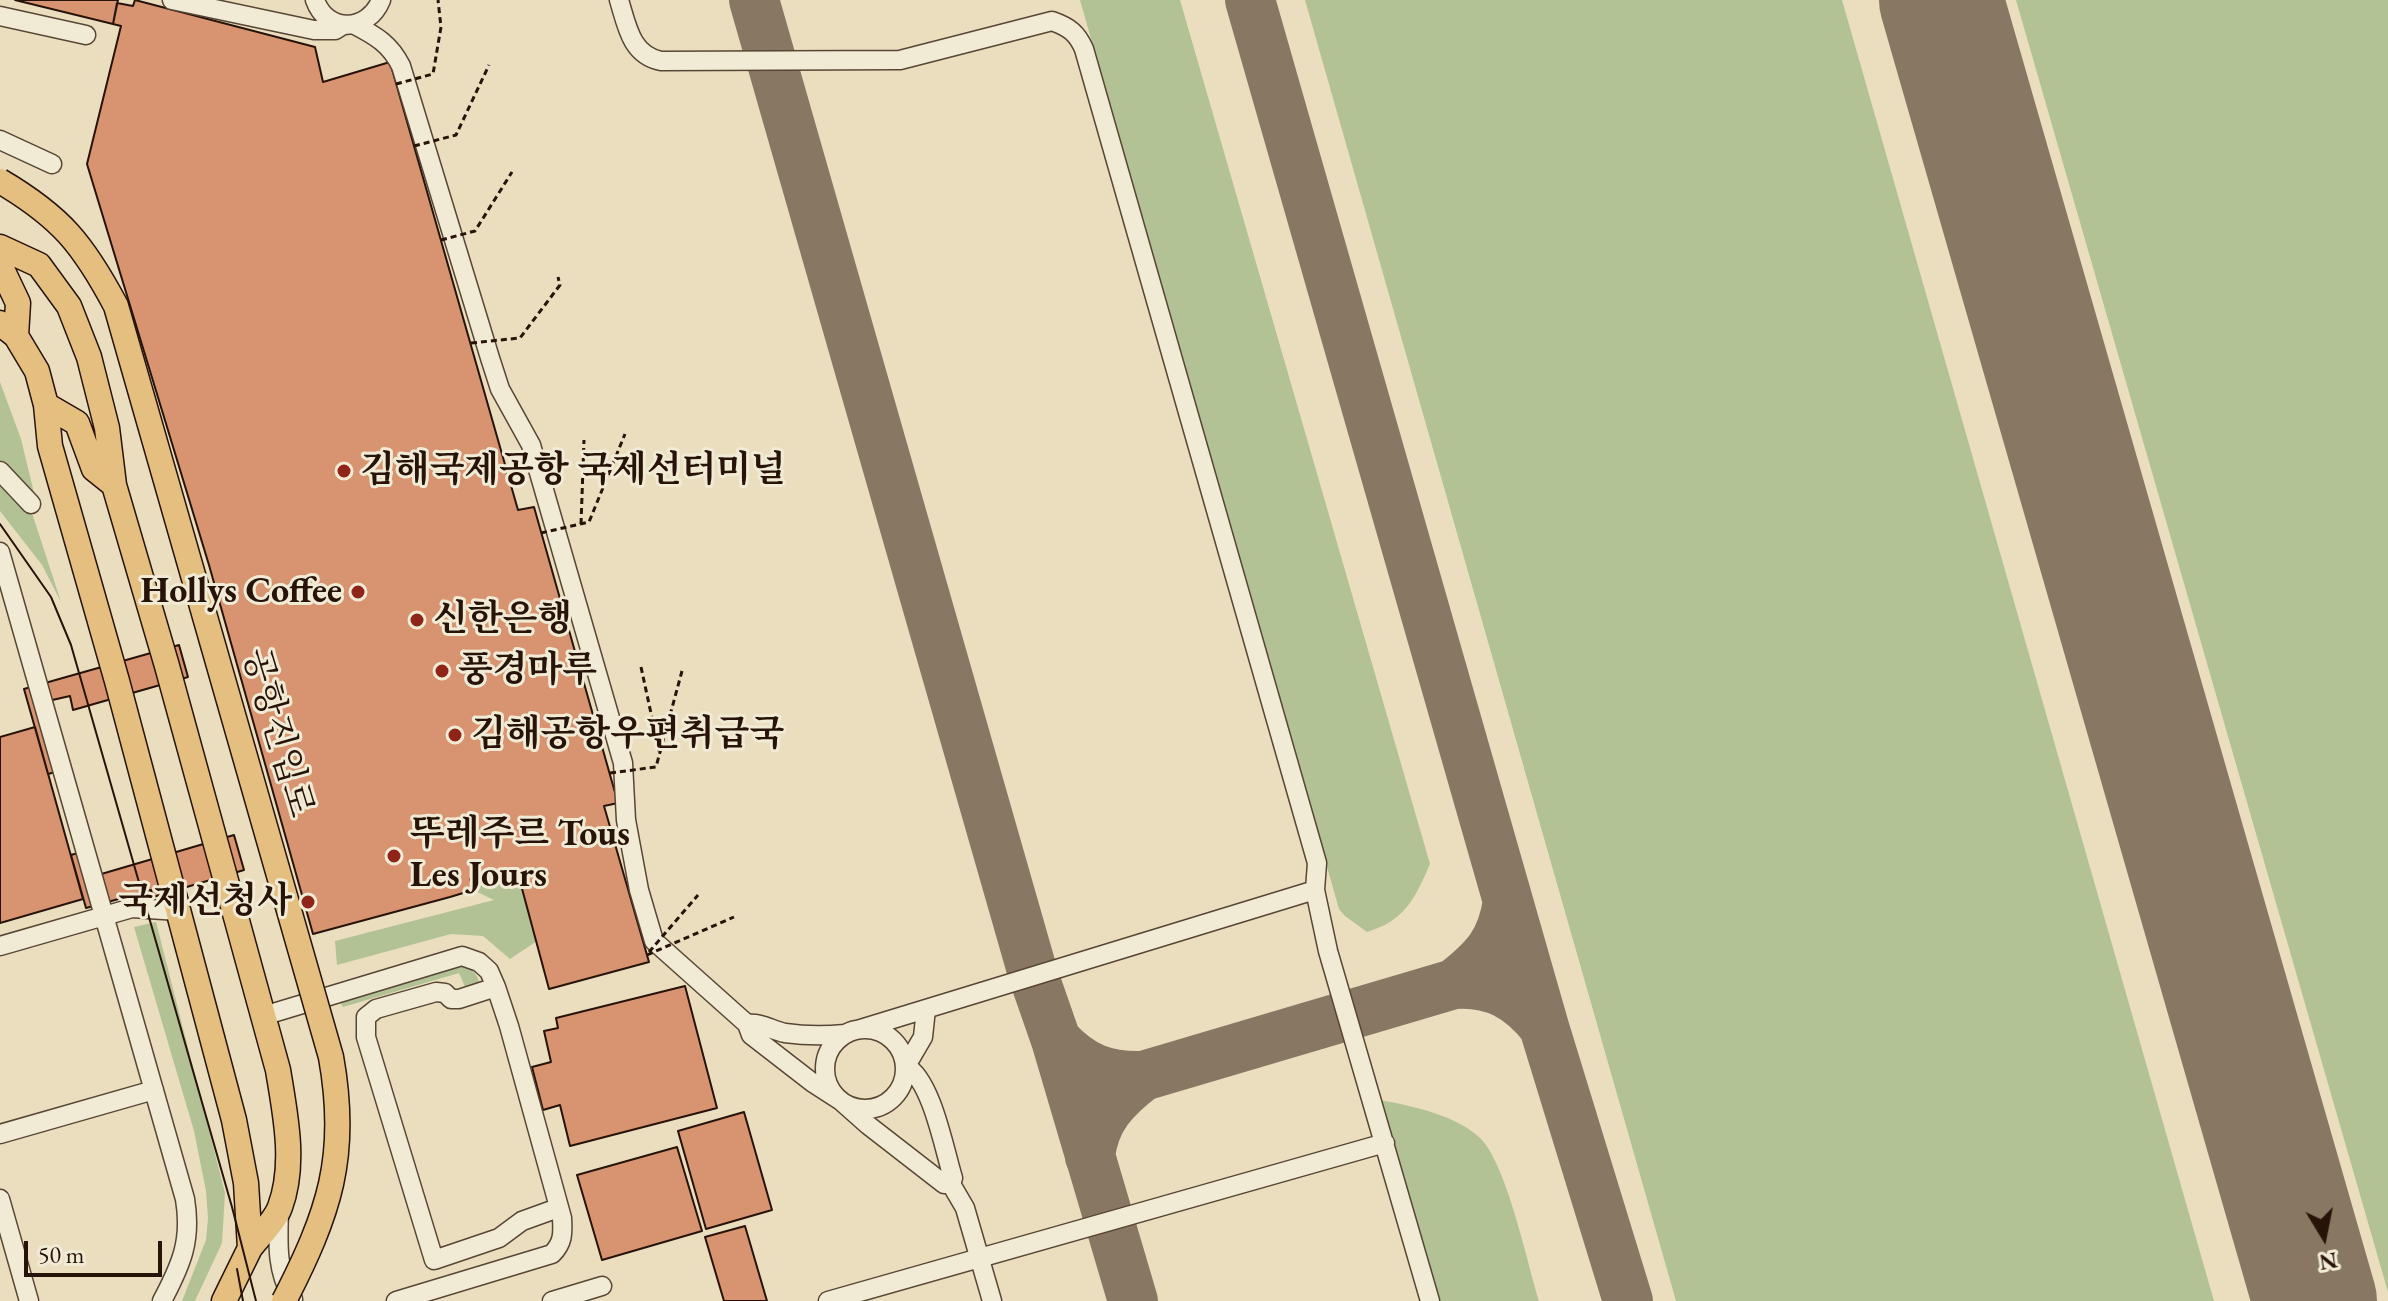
<!DOCTYPE html>
<meta charset="utf-8">
<style>
body{margin:0}
#map{position:relative;width:2388px;height:1301px;overflow:hidden;background:#eadebf;font-family:"EB Garamond",serif}
canvas{display:block}
.north{position:absolute;left:2284px;top:1197px;width:80px;height:80px;-webkit-text-stroke:6px #f1ead5;paint-order:stroke;rotate:170deg;font-size:22px;font-weight:700;line-height:32px;text-align:center;color:#271307}
.north::after{content:'';display:block;margin:auto;width:28px;height:36px;background:#271307;clip-path:polygon(50% 0,100% 100%,50% 72%,0 100%)}
.scale{position:absolute;left:24px;top:1241px;width:138px;height:36px;box-sizing:border-box;border:4px solid #271307;border-top:0;padding-left:10px;font-size:24px;line-height:28px;white-space:nowrap;color:#271307;-webkit-text-stroke:6px #f1ead5;paint-order:stroke}
</style>
<div id="map">
<canvas width="2388" height="1301"></canvas>
<div class="north">N</div>
<div class="scale">50 m</div>
</div>
<script>
const c = document.querySelector('canvas').getContext('2d');
c.lineJoin = 'round';
function fill(path, color) {
  c.fillStyle = color;
  c.fill(path, 'evenodd');
}
function stroke(path, color, width, dash) {
  c.strokeStyle = color;
  c.lineWidth = width;
  c.lineCap = dash ? 'butt' : 'round';
  c.setLineDash(dash || []);
  c.stroke(path);
}
function write(font, color, halo, rows, align = 'center') {
  c.font = font + ' "EB Garamond","Noto Serif KR",serif';
  c.lineWidth = 6;
  c.setLineDash([]);
  c.textBaseline = 'middle';
  c.strokeStyle = halo;
  c.fillStyle = color;
  for (const [text, x, y, turn = 0] of rows) {
    c.save();
    c.translate(x, y);
    c.rotate((+turn || 0) * Math.PI / 180);
    c.textAlign = isNaN(turn) ? turn : align;
    if (halo) c.strokeText(text, 0, 0);
    c.fillText(text, 0, 0);
    c.restore();
  }
}
const green = new Path2D(`
 M1080 0H1180L1430 864C1415 899 1404 921 1367 932L1345 916 1339 909Z
 M1305 0H1842L2214 1301H1676Z
 M2016 0H2388V1292Z
 M0 382 21 439 35 497 0 460Z
 M0 478 32 513 61 602 42 565 0 511Z
 M517 870 537 941 510 959 483 936 451 934 337 965 335 941 494 900 473 890 470 879Z
 M156 922 225 1193 222 1243 195 1301H182L206 1240 208 1218 206 1191 194 1131 134 927Z
 M454 965C470 966 475 969 480 984L466 989 459 973 343 1007 338 999Z
 M1379 1100C1410 1105 1459 1116 1481 1139 1507 1166 1527 1262 1539 1301H1438Z`);
const taxiway = new Path2D(`
 M754 0 1033 974 1056 1040 1133 1301
 M1250 0 1544 1027 1628 1301
 M1508 901C1502 942 1486 959 1454 984 1493 981 1521 997 1544 1027
 M1056 1040C1082 1068 1106 1077 1143 1076 1114 1098 1094 1119 1090 1157
 M1143 1076 1454 984`);
const runway = new Path2D(`
 M1941 0 2315 1301`);
const building = new Path2D(`
 M15 0H118L113 24Z
 M135 0 315 47 323 82 390 62 518 510 534 507 618 803 604 806 649 962 549 989 517 870 470 879 473 890 450 897 313 934 209 565 87 164 121 26 113 24 117 3 133 6Z
 M179 645 188 677 73 710 70 696 48 701 67 769 48 774 24 689Z
 M35 727 83 899 0 923V737Z
 M234 835 244 870 153 897 151 890 86 908 71 855 91 849 98 875Z
 M685 986 717 1108 570 1146 560 1105 543 1110 532 1067 551 1062 544 1031 558 1028 556 1018Z
 M744 1112 772 1210 706 1229 678 1131Z
 M677 1147 702 1231 602 1260 577 1175Z
 M745 1226 767 1301H724L705 1237Z`);
const path = new Path2D(`
 M581 524 584 440
 M641 667 660 755`);
const minor = new Path2D(`
 M172 0 314 30H335L343 25
 M315 0C327 34 368 32 381 0
 M619 0C627 26 631 55 661 61L900 60 1052 21C1069 27 1077 33 1084 49L1317 863 1315 890 1328 951 1430 1301
 M0 16 86 35
 M355 25C376 36 390 44 401 66L490 358 500 389 531 445 623 763 626 820 639 890 654 941 747 1024 751 1035 813 1083 841 1101 868 1125 944 1184H951
 M0 140 52 164
 M0 471 31 504
 M0 552 185 1199C192 1241 181 1265 162 1301
 M0 946 132 908 179 911
 M496 987 459 999H451L445 993 436 992 376 1009 366 1017V1037L434 1260 499 1238 522 1221 558 1208
 M926 1009 923 1037 906 1066C932 1081 944 1149 953 1178L951 1184 965 1208 992 1301
 M263 1016 462 956 479 962 489 971 496 987 509 1026 562 1218C563 1234 563 1243 552 1254L396 1301
 M747 1024C761 1022 771 1030 785 1033 806 1036 824 1036 845 1034
 M825 1069a40 40 0 1 1 80 0a40 40 0 1 1-80 0Z
 M857 1030 1315 890
 M0 1134 154 1090
 M0 1199 29 1301
 M279 1211C278 1243 276 1270 293 1299
 M552 1301 602 1286
 M828 1301 1385 1143`);
const major = new Path2D(`
 M0 247 39 265 69 306 89 357 107 428 114 485 167 666 278 1070C285 1113 296 1164 280 1207 275 1221 259 1236 250 1248
 M0 265 18 303 16 336
 M0 323 16 336 37 371 46 405 50 446 117 681 234 1120 246 1183 250 1248 224 1301
 M46 405 77 423 94 469 114 485`);
const tram = new Path2D(`
 M0 524 51 597 71 645 232 1207 256 1301
 M237 1269 243 1301`);
const pathBridge = new Path2D(`
 M396 84 433 74 441 27 438 0
 M414 146 456 135 489 65
 M441 240 475 231 512 172
 M471 343 520 338 560 285 558 277
 M541 533 589 522 625 434
 M610 773 656 767 682 671
 M649 952 698 895
 M647 955 734 917`);
const majorBridge = new Path2D(`
 M0 181C61 217 83 244 116 306L331 1057C349 1157 329 1213 284 1301`);
const markers = [
 [344,471,8,"#8f2418"],
 [358,592,8,"#8f2418"],
 [417,620,8,"#8f2418"],
 [442,671,8,"#8f2418"],
 [455,735,8,"#8f2418"],
 [394,856,8,"#8f2418"],
 [308,902,8,"#8f2418"]
];
const poiNames = [
 ["김해국제공항 국제선터미널",360,471],
 ["Hollys Coffee",342,592,"right"],
 ["신한은행",433,620],
 ["풍경마루",458,671],
 ["김해공항우편취급국",471,735],
 ["뚜레주르 Tous",410,835],
 ["Les Jours",410,876],
 ["국제선청사",292,902,"right"]
];
const streetNames = [
 ["공항진입로",277,733,74]
];
fill(green, '#b2c295');
stroke(taxiway, '#887863', 50);
stroke(runway, '#887863', 124);
fill(building, '#d89470');
stroke(building, '#271307', 2);
stroke(minor, '#584635', 21);
stroke(major, '#271307', 27);
stroke(path, '#271307', 3, [6, 4]);
stroke(minor, '#f1ead5', 18);
stroke(major, '#e5bf80', 24);
stroke(tram, '#271307', 2);
stroke(majorBridge, '#271307', 27, []);
stroke(pathBridge, '#271307', 3, [6, 4]);
stroke(majorBridge, '#e5bf80', 24);
for (const [x, y, r, color] of markers) {
  const dot = new Path2D();
  dot.arc(x, y, r, 0, 2 * Math.PI);
  c.fillStyle = color;
  c.fill(dot);
  stroke(dot, '#f1ead5', 3);
}
write('bold 36px', '#271307', '#f1ead5', poiNames, 'left');
write('36px', '#271307', '#f1ead5', streetNames);
</script>
